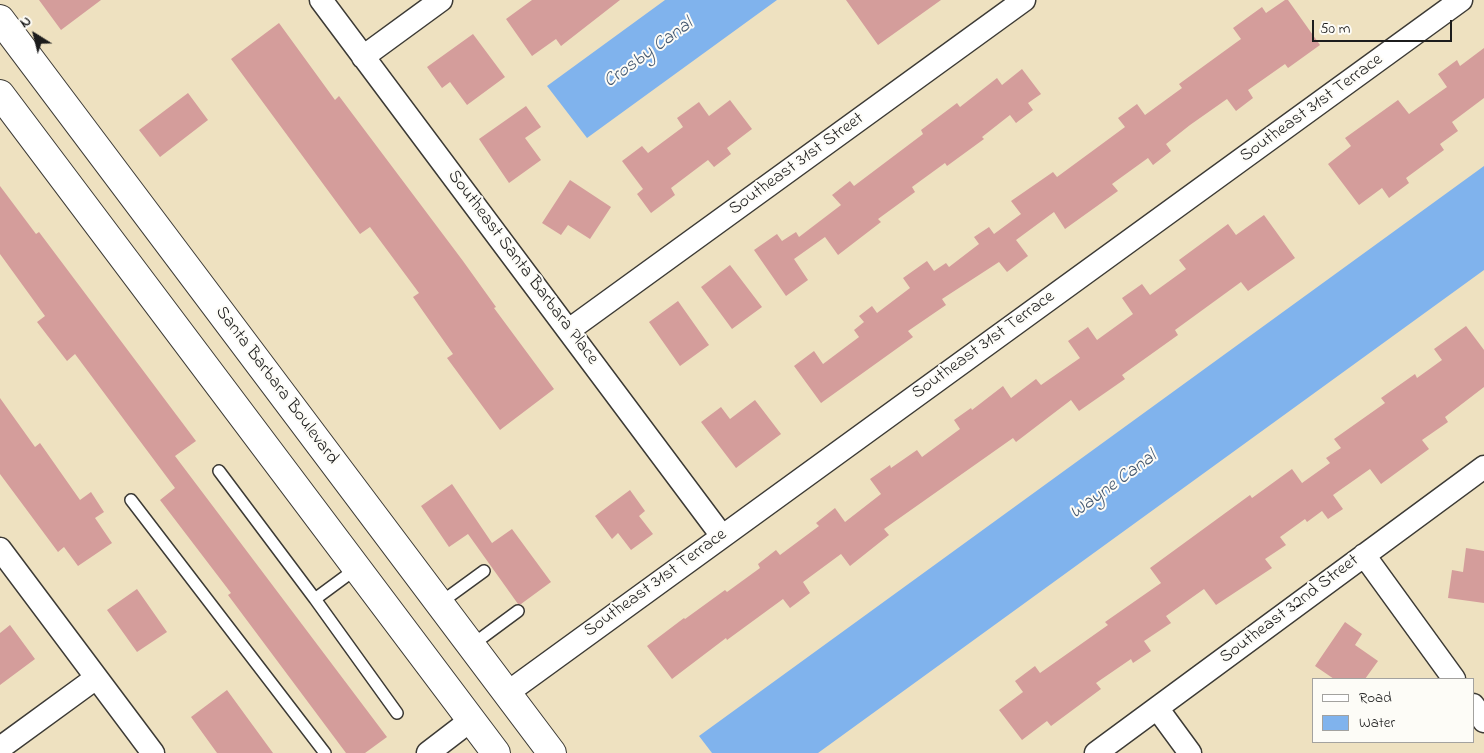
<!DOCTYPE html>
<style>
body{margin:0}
#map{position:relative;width:1484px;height:753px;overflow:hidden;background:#eee1c0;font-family:"Indie Flower",sans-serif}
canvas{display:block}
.legend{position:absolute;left:1312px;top:678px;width:162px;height:65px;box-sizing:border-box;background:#fdfcf7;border:1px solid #a3a29f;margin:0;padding:6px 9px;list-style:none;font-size:15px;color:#1c1c1c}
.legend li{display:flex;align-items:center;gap:10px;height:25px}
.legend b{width:25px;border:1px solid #a3a29f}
.north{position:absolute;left:10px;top:10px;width:50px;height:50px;-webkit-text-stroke:4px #fdfcf7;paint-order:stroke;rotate:324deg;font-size:14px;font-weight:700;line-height:20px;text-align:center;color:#1c1c1c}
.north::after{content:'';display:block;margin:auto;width:18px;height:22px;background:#1c1c1c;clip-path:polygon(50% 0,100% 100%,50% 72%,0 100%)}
.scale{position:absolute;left:1312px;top:20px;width:140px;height:22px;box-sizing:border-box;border:2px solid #1c1c1c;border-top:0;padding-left:6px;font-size:15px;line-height:18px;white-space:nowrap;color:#1c1c1c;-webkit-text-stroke:4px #fdfcf7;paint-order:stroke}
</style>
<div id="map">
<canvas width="1484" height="753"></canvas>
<ul class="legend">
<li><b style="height:6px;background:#fff"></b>Road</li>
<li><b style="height:14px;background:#80b3ed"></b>Water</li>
</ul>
<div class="north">N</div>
<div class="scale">50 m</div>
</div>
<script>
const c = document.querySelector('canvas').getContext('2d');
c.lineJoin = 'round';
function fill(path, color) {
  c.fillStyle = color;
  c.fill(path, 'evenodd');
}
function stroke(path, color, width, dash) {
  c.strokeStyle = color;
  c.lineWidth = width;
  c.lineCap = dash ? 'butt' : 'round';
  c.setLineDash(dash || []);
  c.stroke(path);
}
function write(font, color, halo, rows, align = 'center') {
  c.font = font + ' "Indie Flower",sans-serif';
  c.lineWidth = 4;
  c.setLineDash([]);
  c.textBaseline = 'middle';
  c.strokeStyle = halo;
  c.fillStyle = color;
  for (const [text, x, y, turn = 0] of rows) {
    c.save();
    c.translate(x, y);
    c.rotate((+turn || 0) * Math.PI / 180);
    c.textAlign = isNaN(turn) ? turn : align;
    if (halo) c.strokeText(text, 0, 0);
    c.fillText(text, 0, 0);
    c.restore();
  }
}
const water = new Path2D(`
 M665 0H777L587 138 547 86Z
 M1484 166V270L818 753H712L699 736Z`);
const building = new Path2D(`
 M39 0H101L61 30Z
 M532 0H620L561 46 556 39 532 56 506 19Z
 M846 0H941L878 45Z
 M1285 0H1288L1320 45 1288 68 1285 64 1248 90 1253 98 1236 111 1227 99 1190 125 1166 144 1171 151 1153 165 1148 158 1112 184 1118 191 1065 229 1054 212 1016 240 1028 256 1007 272 999 262 942 299 946 305 908 331 913 337 821 403 794 366 814 351 823 364 859 337 854 330 864 322 859 316 872 306 877 313 910 288 903 278 927 261 934 271 946 263 949 267 979 244 974 237 989 227 994 234 1021 214 1011 201 1053 172 1057 177 1125 127 1118 118 1137 104 1145 115 1182 88 1179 84 1241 39 1233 28 1262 7 1266 13Z
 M279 23 335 100 339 96 463 261 496 307 494 308 554 389 500 430 447 358 453 354 413 297 419 293 370 227 360 234 231 59Z
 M473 34 505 77 467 105 450 82 442 88 427 67Z
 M1484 48V98L1452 122 1458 131 1440 144 1444 150 1406 178 1409 183 1389 198 1382 188 1359 205 1328 164 1351 146 1345 138 1398 100 1409 114 1447 87 1438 74 1457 60 1460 66Z
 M1022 69 1041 94 1028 103 1033 110 1016 123 1010 115 982 137 984 139 947 166 945 163 912 187 915 192 878 219 881 222 838 255 825 237 794 259 808 280 786 296 754 250 777 234 782 241 796 232 799 237 841 205 832 195 850 181 854 186 923 134 921 130 957 103 960 107 997 78 1002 85Z
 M188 93 208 120 160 157 139 130Z
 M730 100 752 129 727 148 731 154 714 167 708 160 671 188 675 195 651 213 637 194 643 189 622 161 642 146 648 153 683 127 677 118 699 102 709 116Z
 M526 106 541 127 525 138 541 160 509 183 479 139Z
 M570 180 611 207 590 239 568 225 561 235 542 223Z
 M0 186 36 234 39 232 196 441 175 456 387 737 365 753H346L228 595 231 593 160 500 175 488 75 354 67 361 37 322 45 316 0 254Z
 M1264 215 1295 258 1248 291 1241 282 1175 330 1178 335 1122 375 1125 379 1079 411 1071 400 1016 442 1013 438 884 529 889 535 850 566 841 554 803 582 810 593 790 608 783 599 727 640 726 638 672 679 647 646 684 618 685 619 725 590 727 592 760 568 758 564 776 550 780 555 819 526 816 523 835 508 845 522 881 494 870 479 890 465 891 468 917 450 922 457 960 429 954 420 971 408 972 410 1003 386 1011 398 1036 379 1041 385 1080 358 1068 341 1088 327 1097 340 1133 314 1122 298 1142 284 1150 295 1186 269 1179 260 1228 224 1236 235Z
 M730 265 762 307 732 329 701 287Z
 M678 301 709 345 680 366 649 322Z
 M1466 326 1484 350V387L1445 417 1448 422 1422 440 1429 449 1381 484 1370 469 1333 495 1343 509 1328 519 1322 511 1307 522 1305 519 1280 537 1286 545 1265 559 1272 568 1216 605 1204 589 1166 616 1171 623 1144 641 1151 651 1133 663 1131 659 1096 683 1101 689 1051 726 1047 721 1022 740 999 710 1023 692 1015 681 1035 666 1040 673 1108 625 1105 622 1161 583 1150 568 1250 495 1252 498 1292 469 1302 483 1330 463 1326 458 1341 448 1334 439 1385 403 1381 398 1415 374 1417 378 1442 360 1434 349Z
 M0 398 35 447 40 443 80 500 91 492 104 512 95 518 112 543 78 566 64 547 58 552 0 474Z
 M755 400 781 434 736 468 701 422 721 407 730 419Z
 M452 484 492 543 512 529 551 582 521 604H518L468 534 449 547 421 506Z
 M630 490 645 511 639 516 653 534 631 550 618 533 612 539 595 516Z
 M1466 548 1484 551V603L1448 598 1452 570 1463 572Z
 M137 589 167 632 137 652 107 610Z
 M1345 622 1362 634 1355 645 1378 661 1365 679H1334L1315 666Z
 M10 625 35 659 0 685V633Z
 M227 690 273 753H217L191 717Z`);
const lane = new Path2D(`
 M219 471 315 599 357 568
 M131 500 325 753
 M315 599 397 713
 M440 603 484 571
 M472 645 518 611`);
const street = new Path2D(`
 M321 0 722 536
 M363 57 441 0
 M569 330 1024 0
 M0 549 153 753
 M1364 555 1454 679
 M507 693 1461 0
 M1473 705 1484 721
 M1157 708 1190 753
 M0 748 96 678
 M428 753 471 720
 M1096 753 1484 467`);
const secondary = new Path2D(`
 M0 19 552 753
 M0 94 496 753`);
const streetNames = [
 ["Southeast 31st Terrace",1312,109,-36],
 ["Southeast 31st Street",797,165,-36],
 ["Southeast Santa Barbara Place",522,268,53],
 ["Southeast 31st Terrace",984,346,-36],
 ["Santa Barbara Boulevard",276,386,53],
 ["Southeast 31st Terrace",656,584,-36],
 ["Southeast 32nd Street",1290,610,-37]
];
const waterNames = [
 ["Crosby Canal",649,54,-36],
 ["Wayne Canal",1114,486,-36]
];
fill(water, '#80b3ed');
fill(building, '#d49d9b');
stroke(lane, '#3c3a35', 14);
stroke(street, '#3c3a35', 25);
stroke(secondary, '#3c3a35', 30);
stroke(lane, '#fff', 11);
stroke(street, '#fff', 22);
stroke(secondary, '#fff', 28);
write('18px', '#1c1c1c', '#fdfcf7', streetNames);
write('italic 19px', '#445870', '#fdfcf7', waterNames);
</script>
